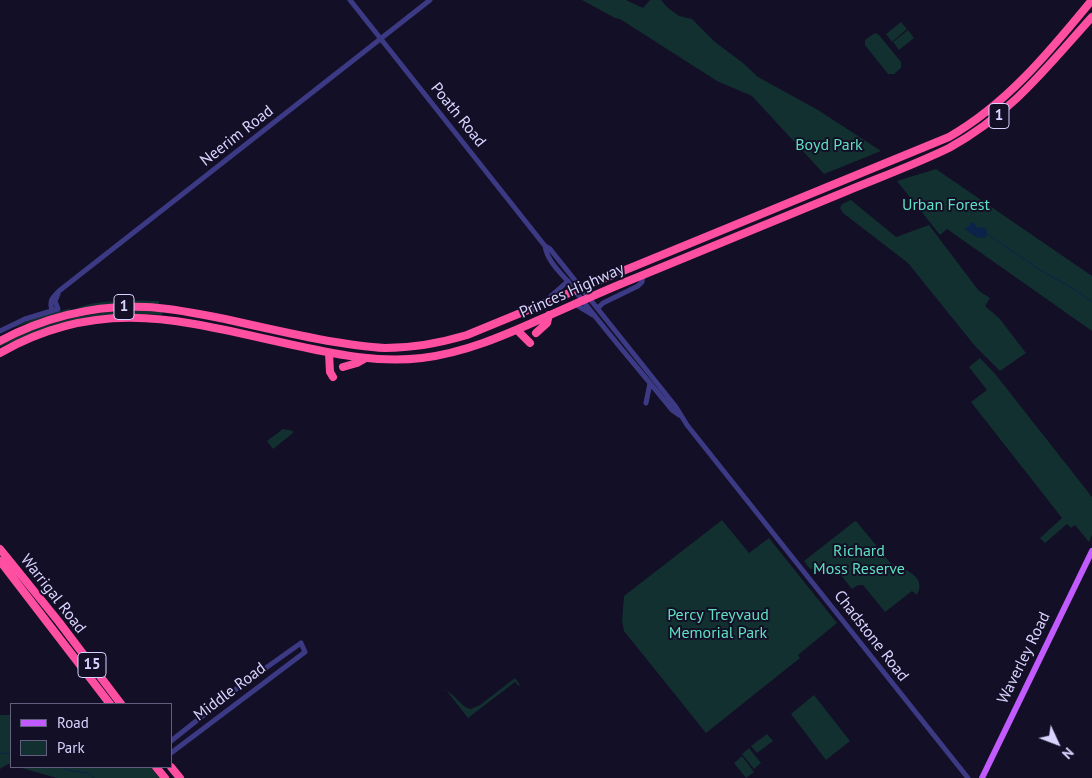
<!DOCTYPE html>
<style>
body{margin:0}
#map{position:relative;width:1092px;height:778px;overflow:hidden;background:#130f26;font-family:"PT Sans",sans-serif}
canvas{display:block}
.legend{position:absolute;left:10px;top:703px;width:162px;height:65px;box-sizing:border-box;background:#130f26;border:1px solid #625e7d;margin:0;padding:6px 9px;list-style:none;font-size:15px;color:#d9d4ff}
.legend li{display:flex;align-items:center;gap:10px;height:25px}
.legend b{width:25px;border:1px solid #625e7d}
.north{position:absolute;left:1032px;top:718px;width:50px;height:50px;-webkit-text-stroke:4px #130f26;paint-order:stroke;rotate:133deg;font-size:14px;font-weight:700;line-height:20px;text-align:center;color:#d9d4ff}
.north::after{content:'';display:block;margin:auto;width:18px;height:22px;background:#d9d4ff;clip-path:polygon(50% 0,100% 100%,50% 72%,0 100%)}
</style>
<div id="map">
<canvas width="1092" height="778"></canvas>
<ul class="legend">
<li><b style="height:6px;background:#c25bff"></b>Road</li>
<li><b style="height:14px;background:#12302f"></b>Park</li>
</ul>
<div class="north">N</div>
</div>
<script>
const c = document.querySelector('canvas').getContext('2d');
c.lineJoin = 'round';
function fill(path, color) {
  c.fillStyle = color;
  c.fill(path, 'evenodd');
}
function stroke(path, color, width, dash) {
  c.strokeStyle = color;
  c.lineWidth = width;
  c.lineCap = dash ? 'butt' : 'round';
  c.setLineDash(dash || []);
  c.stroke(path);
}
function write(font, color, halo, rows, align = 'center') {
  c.font = font + ' "PT Sans",sans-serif';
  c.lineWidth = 4;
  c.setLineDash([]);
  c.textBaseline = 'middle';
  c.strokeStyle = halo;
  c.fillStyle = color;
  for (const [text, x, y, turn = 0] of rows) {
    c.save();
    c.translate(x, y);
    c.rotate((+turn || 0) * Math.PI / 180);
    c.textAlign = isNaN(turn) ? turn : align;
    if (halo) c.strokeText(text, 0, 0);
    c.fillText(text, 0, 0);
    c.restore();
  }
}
const green = new Path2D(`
 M582 0H626L643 8 650 0H661L668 8 679 16 692 19 715 42 743 63 758 77 818 110 881 151 824 174 752 96 717 81 620 19 615 18Z
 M901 22 907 29 892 42 886 34Z
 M908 30 914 38 899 50 893 42Z
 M875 33 879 35 901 62V68L894 74H888L865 45V40Z
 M936 169 1092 276V331L947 229 940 235 897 181Z
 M851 200 896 237 929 225 979 291 990 298 985 306 999 318 1026 353 1000 371 975 346 908 263 843 213 840 208 842 204Z
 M159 301V304L122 303 76 309C92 299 140 300 159 301Z
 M72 308 68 311 15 327V326L40 316Z
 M142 310 162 312V315C102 310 54 324 0 347V345C45 321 92 311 142 310Z
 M980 358 996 375 1092 497V535L1089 542 1075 525 1071 528 1067 524 1045 543 1040 538 1062 518 971 402 987 390 969 367Z
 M283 429 293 431V433L273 449 267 441Z
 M722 520 749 553 769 538 837 623 798 655 800 658 706 733 624 631 622 621 624 596Z
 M855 521 857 522 892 565 894 564C905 570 927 576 917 595L912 591 885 612 863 585H858L852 589 833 565 810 569 804 561Z
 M515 678 520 685 519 686 515 682 468 718 446 690H442C455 691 459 707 471 709L480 705Z
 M814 695 850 741 826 760 791 714Z
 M0 715H11V765L8 764 0 769Z
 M767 734 773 741 757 753 751 746Z
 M749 748 761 763 754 769 742 754Z
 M742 756 754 772 746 778 734 763Z
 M18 767H151L159 778H57Z`);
const water = new Path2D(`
 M971 222 975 224 977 228 984 227 987 231 986 237C978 241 971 233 964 229L969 226Z`);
const stream = new Path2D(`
 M987 234 1037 268
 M1038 269 1076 290 1092 302
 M0 753 11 754
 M62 767 66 770 87 773 94 778`);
const minor = new Path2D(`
 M350 0 545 246 550 249 676 407 687 425 968 778
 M545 246C547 261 561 273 570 284 602 327 638 368 672 410L679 415
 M547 302 551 296 568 281
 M575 304 593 315
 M598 308 603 303 638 286 642 282 643 275
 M52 310C49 301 52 298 59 291L430 0
 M0 331 25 319 58 309 55 301 58 294
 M646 403 650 383
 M171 741 239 687 301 643 305 652 171 753`);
const major = new Path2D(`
 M982 778 1092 551`);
const highway = new Path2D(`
 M517 330 530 343
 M536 333 547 323 549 315
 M0 341C45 317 95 305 146 307 173 308 199 314 225 319 256 326 287 333 318 339 340 343 362 347 385 348 413 348 440 343 467 335L949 137C1007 104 1050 51 1092 0
 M0 353C105 293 189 323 298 346 339 355 380 363 422 358 464 353 503 336 541 319 573 305 605 290 638 277 708 248 777 220 847 191 881 177 916 164 949 148 1011 114 1046 68 1092 17
 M329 353 330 372 333 377
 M343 367 357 363 364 359
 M0 549 59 622 121 704
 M0 561 110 704
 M156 767 165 778
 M171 767 180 778`);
const shields = [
 [999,116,20],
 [124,307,20],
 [92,665,28]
];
const shieldNames = [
 ["1",999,116],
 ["1",124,307],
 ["15",92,665]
];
const streetNames = [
 ["Poath Road",458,115,51],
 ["Neerim Road",237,136,-38],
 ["Princes Highway",572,291,-24],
 ["Warrigal Road",53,594,52],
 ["Chadstone Road",871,636,52],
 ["Waverley Road",1024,658,-64],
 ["Middle Road",230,692,-37]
];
const parkNames = [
 ["Boyd Park",829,145],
 ["Urban Forest",946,205],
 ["Richard",859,551],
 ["Moss Reserve",859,569],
 ["Percy Treyvaud",718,615],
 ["Memorial Park",718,633]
];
fill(green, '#12302f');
fill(water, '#0c2248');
stroke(stream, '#0c2248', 1);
stroke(minor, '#3d3a85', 5);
stroke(major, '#c25bff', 6);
stroke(highway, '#ff4fa3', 8);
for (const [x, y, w] of shields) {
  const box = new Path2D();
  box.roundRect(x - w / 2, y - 12.5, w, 25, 4);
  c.fillStyle = '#130f26';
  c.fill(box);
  stroke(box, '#d9d4ff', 1);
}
write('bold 15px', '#d9d4ff', null, shieldNames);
write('16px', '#d9d4ff', '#130f26', streetNames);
write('16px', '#5fe0c0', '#130f26', parkNames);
</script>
